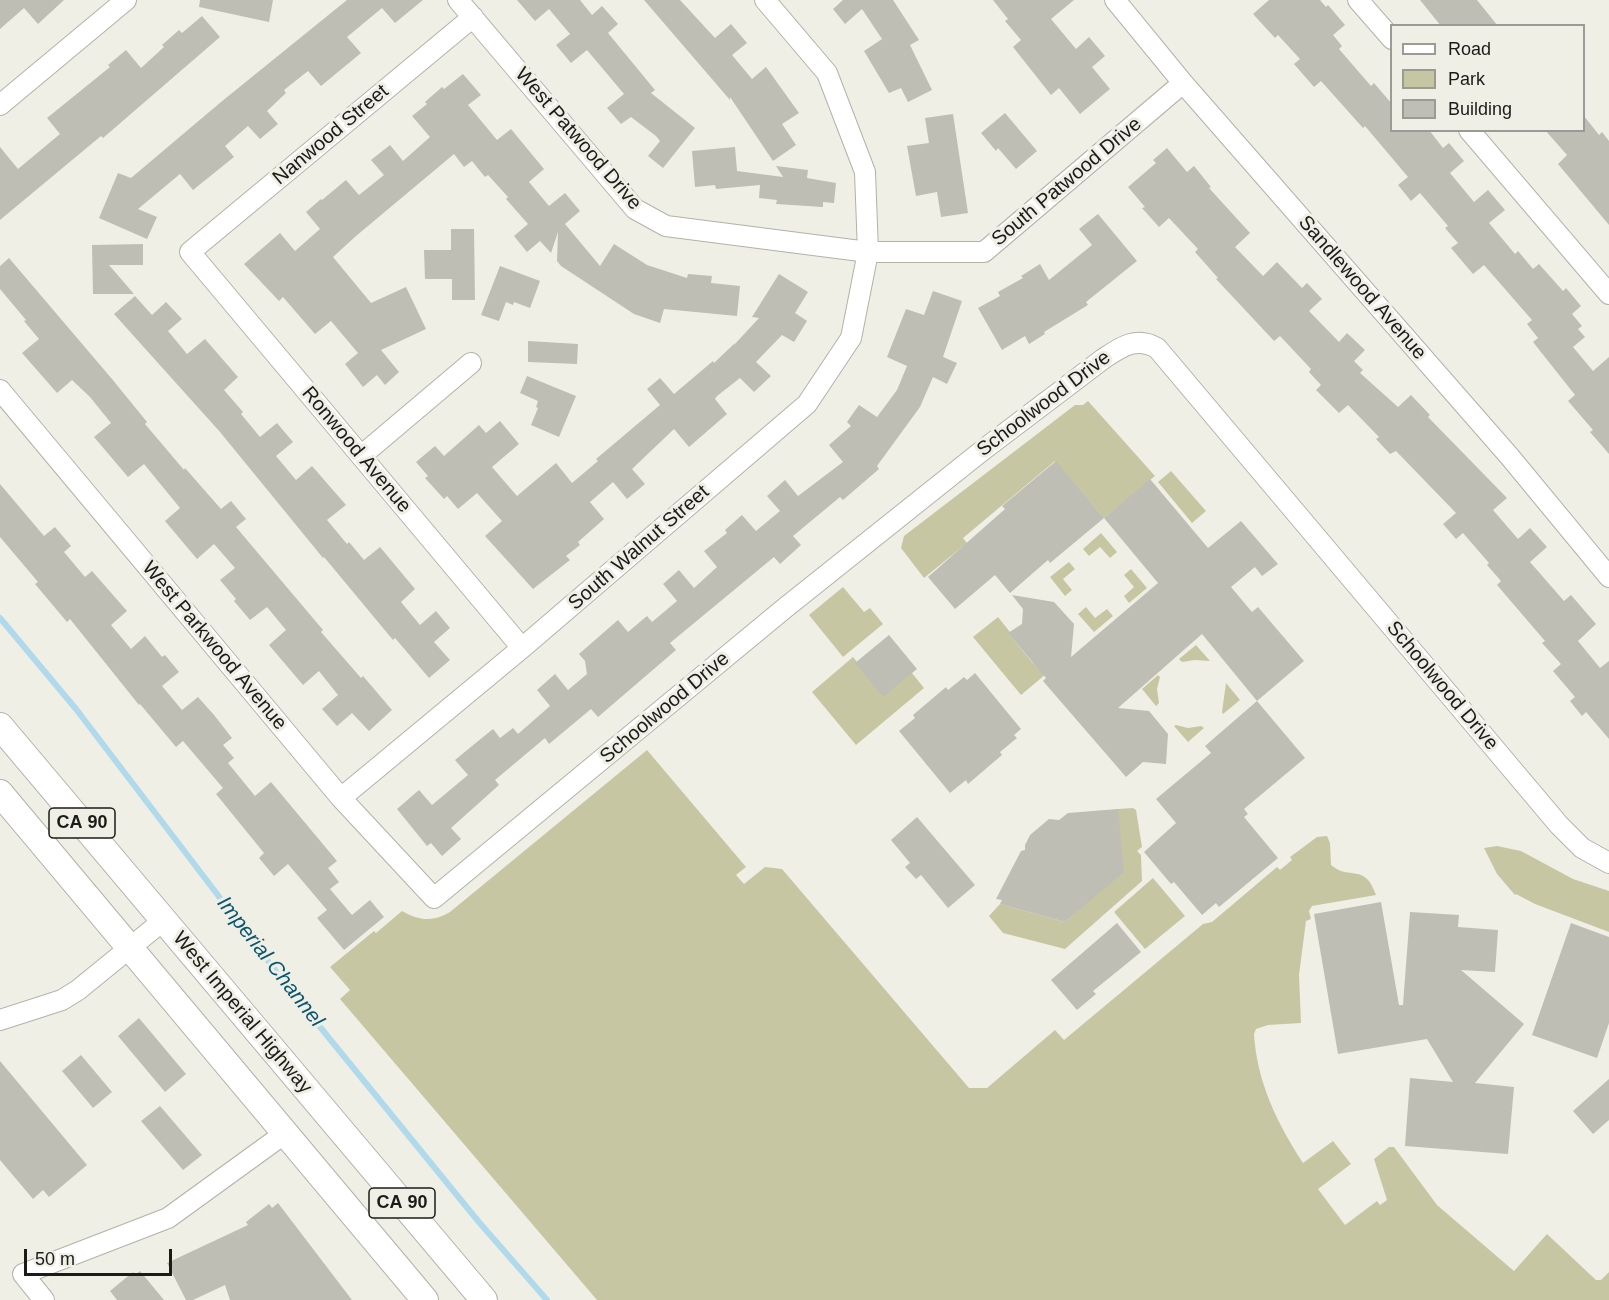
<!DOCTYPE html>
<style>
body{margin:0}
#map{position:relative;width:1609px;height:1300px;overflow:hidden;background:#f0efe6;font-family:Arial,sans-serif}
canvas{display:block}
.legend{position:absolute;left:1390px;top:24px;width:195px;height:108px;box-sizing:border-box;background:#f0efe6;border:2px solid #9b9a94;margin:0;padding:8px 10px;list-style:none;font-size:18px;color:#1b1b18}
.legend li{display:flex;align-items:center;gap:12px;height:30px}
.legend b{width:30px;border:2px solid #9b9a94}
.scale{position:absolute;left:24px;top:1249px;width:148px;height:27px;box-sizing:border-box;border:3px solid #1b1b18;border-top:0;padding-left:8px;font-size:18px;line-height:21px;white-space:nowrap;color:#1b1b18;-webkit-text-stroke:4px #f0efe6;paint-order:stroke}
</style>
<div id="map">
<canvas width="1609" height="1300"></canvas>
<ul class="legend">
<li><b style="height:8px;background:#fff"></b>Road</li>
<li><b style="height:16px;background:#c7c6a3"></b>Park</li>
<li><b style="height:16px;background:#bebeb5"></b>Building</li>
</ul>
<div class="scale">50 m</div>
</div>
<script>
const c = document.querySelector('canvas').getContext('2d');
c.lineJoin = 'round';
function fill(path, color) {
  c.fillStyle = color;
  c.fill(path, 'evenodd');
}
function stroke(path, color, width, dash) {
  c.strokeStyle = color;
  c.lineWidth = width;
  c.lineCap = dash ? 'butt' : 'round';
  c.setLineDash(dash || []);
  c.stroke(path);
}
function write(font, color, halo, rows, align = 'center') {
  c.font = font + ' Arial,sans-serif';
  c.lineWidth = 6;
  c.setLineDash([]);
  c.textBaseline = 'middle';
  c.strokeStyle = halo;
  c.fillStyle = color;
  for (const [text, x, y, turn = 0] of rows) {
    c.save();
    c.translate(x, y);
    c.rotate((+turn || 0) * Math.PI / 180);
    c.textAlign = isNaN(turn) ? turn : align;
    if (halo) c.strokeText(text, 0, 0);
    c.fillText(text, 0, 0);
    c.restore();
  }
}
const green = new Path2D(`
 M1088 401 1155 476 1104 518 1055 461 963 538 967 543 924 578 901 548 904 536 1075 405H1083Z
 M1171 471 1206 511 1192 523 1158 482Z
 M1101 533 1117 552 1110 558 1100 547 1089 556 1083 549Z
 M1069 562 1075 569 1063 579 1072 590 1065 596 1050 577Z
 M1131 569 1147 588 1129 603 1124 596 1134 587 1124 575Z
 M843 587 864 612 870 608 883 624 843 657 809 615Z
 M1086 607 1095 618 1107 609 1113 616 1094 632 1078 614Z
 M998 617 1010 632 1009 634 1032 662 1046 674 1021 695 973 637Z
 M1196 645 1210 661 1195 660 1182 662 1179 659Z
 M853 657 857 662 912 673 924 688 856 745 812 692Z
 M1158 675 1160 677 1157 689 1159 703 1156 706 1142 689Z
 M1226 683 1240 700 1223 714 1222 712Z
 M1176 725 1188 728 1201 726 1204 728 1188 742 1174 726Z
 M647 750 746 867 736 875 744 884 765 867 782 869 969 1088H987L1055 1030 1064 1040 1203 924 1212 922 1277 867 1280 870 1292 860 1290 857 1317 837 1327 836 1330 843 1331 865C1349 881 1365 862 1376 895L1312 906 1309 911 1311 919 1306 921 1299 975 1301 1023 1268 1025 1256 1029 1254 1034C1257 1082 1277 1123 1303 1163L1333 1141 1351 1164 1318 1189 1345 1225 1377 1201 1380 1205 1387 1200 1374 1159 1389 1147H1394L1437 1205 1514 1271 1547 1234 1596 1280H1601L1609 1272V1300H597L340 999 350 990 330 967 374 931 376 933 402 911C419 921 434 922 450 912Z
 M1133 808 1136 810 1142 847 1137 851 1141 855 1142 881 1065 949 1003 933 989 916 1000 904 1065 922 1073 915 1118 809Z
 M1497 846 1521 851 1573 879 1609 891V932L1535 904 1516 894 1515 895 1497 874 1484 848Z
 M1153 878 1185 916 1145 949 1114 912Z`);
const stream = new Path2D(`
 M0 618 76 709 294 995 478 1221 547 1300`);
const building = new Path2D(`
 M0 0H64L38 24 24 8 0 29Z
 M200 0H273L269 22 199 7Z
 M347 0H423L395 23 382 8 347 37 361 53 321 86 308 71 284 90 286 93 267 111 278 124 260 139 248 126 225 146 234 157 193 190 180 174 138 209 157 217 147 239 99 218 118 173 131 178 221 102Z
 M517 0H580L592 15 602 6 618 24 608 33 655 90 651 93 695 128 663 168 648 156 660 141 656 136 631 117 621 124 607 108 624 94 603 69 587 50 571 63 556 45 570 34 549 9 535 21Z
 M644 0H680L715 38 731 24 747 43 732 55 752 79 766 67 799 113 782 124 796 145 773 161 730 97V100Z
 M843 0H893L919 40 910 45 932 90 908 102 901 88 889 93 864 51 882 39 862 9 845 24 833 9Z
 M993 0H1074L1051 19 1076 49 1089 37 1105 56 1092 67 1110 89 1080 114 1059 88 1051 95 1013 47 1021 40 1005 21 1008 19Z
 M1269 0H1320L1326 7 1328 5 1345 25 1333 35 1342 46 1339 49 1371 86 1374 83 1392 104V130H1429L1443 148 1449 143 1464 161 1450 173 1474 202 1488 190 1505 210 1489 223 1515 254 1518 251 1533 269 1539 264 1563 291 1566 288 1581 306 1572 314 1582 326 1578 329 1585 337 1573 347 1593 371 1609 357V454L1590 432 1593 430 1568 401 1575 395 1533 342 1538 338 1527 324 1532 320 1484 265 1473 274 1451 248 1458 243 1445 228 1448 226 1420 193 1411 201 1398 185 1408 177 1365 126 1363 128 1321 81 1314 87 1294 64 1300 59 1278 35 1275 38 1253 14Z
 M1420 0H1477L1498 26H1441Z
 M202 16 220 37 103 138 101 136 0 220V147L18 169 60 134 47 118 110 67 108 65 126 50 141 68 164 47 162 45 179 30 182 33Z
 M463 74 481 95 468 105 497 140 511 129 544 169 529 182 549 206 565 193 580 211 565 224 600 266 614 244 647 265 687 278 688 274 712 276 711 283 740 286 737 316 664 309 660 323 634 314 561 266 557 261 558 232 551 253 540 241 527 252 514 236 528 224 506 199 508 197 488 175 485 177 472 161 464 167 454 154 356 236 333 257 371 303 406 287 426 329 381 350 399 372 385 385 377 375 363 387 345 364 358 353 331 321 315 334 283 297 279 301 244 264 280 233 295 251 320 229 306 212 321 199 322 200 346 180 359 195 384 175 371 160 390 145 403 161 430 137 412 116 427 104 425 102 442 87 444 89Z
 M1005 113 1037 151 1016 169 998 148 996 151 981 133Z
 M953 114 968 213 941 217 937 192 916 196 907 146 929 143 925 118Z
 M1584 116 1599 135 1602 132 1609 141V225L1558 164 1567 155 1545 130H1584Z
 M735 147 737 171 783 177 776 166 808 170 807 178 836 183 834 203 823 202V207L776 204 777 200 759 198 760 185 716 189 715 185 695 187 692 151Z
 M1167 148 1187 172 1194 166 1211 187 1209 188 1250 233 1235 247 1263 276 1277 262 1302 288 1307 283 1322 299 1309 311 1339 342 1347 333 1365 350 1354 361 1363 370 1360 373 1398 407 1411 395 1430 415 1428 417 1507 498 1493 510 1518 539 1530 528 1547 547 1530 562 1564 601 1571 595 1596 624 1578 641 1600 668 1609 661V739L1586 712 1582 716 1570 701 1575 697 1553 671 1561 664 1542 643 1545 641 1497 585 1501 581 1487 565 1489 563 1463 533 1456 539 1443 524 1456 513 1396 451 1390 454 1376 439 1379 437 1348 405 1339 413 1316 390 1321 385 1309 372 1311 369 1280 336 1274 341 1261 327 1216 279 1218 278 1195 252 1198 249 1169 218 1159 227 1142 208 1145 207 1128 187 1156 163 1153 160Z
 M1098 214 1137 261 1086 302 1088 305 1044 332 1045 334 1029 344 1025 336 1002 350 978 308 1000 296 998 292 1023 278 1021 276 1040 264 1049 280 1092 245 1079 229Z
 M451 229H474L475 300H452V279H425L424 250H451Z
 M143 244V265H109L134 294H93L92 245Z
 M9 258 112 379 147 422 145 424 184 470 185 468 221 509 231 501 246 519 236 527 323 630 321 632 361 678 363 676 392 710 369 731 352 713 337 726 322 709 338 695 319 671 303 685 269 645 286 630 267 607 250 620 234 601 236 599 220 580 235 568 214 544 197 559 165 521 180 508 144 464 128 477 94 437 111 423 90 397 72 380 57 393 22 353 39 339 24 321 26 320 0 289V266Z
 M500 266 540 281 530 308 514 302 513 305 506 302 499 321 481 315Z
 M779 274 808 292 795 313 807 321 794 342 782 335 756 362 771 376 754 392 740 378 717 396 715 399 727 414 689 447 674 429 632 469 645 484 627 499 613 482 590 502 604 519 578 542 580 545 566 556 570 560 533 589 485 536 502 521 477 493 458 509 447 496 444 499 425 478 428 476 416 462 435 446 444 456 479 425 486 433 500 421 519 444 492 467 517 496 556 463 572 483 598 461 596 459 660 405 647 389 660 378 674 394 713 361 714 363 735 343 734 345 759 318 752 317Z
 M933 291 962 301 943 357 957 363 947 384 933 377 920 407 877 466 879 469 843 500 840 497 793 536 801 545 780 564 774 557 670 643 676 650 598 717 591 709 549 744 545 738 495 780 499 785 451 828 461 839 442 856 431 843 427 846 397 809 419 790 432 805 468 775 455 760 472 746 493 729 500 738 513 728 518 734 550 706 537 690 555 674 568 690 587 674 585 661 579 654 618 620 628 632 647 616 652 622 677 601 663 584 679 570 694 588 717 567 704 551 727 533 725 530 742 515 756 531 780 511 767 496 785 480 798 496 843 462 829 445 851 426 847 422 859 405 877 417 897 390 907 366 887 357 906 309 924 315Z
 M135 296 152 315 166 302 182 319 168 331 187 354 205 339 238 377 224 390 243 412 241 414 260 437 277 423 293 442 276 456 296 480 312 466 346 505 327 520 347 544 349 542 364 560 380 547 415 589 401 602 420 625 436 611 450 628 434 642 450 660 429 678 395 638 393 640 324 557 323 558 220 432 114 314Z
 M528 341 578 344 577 364 528 362Z
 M527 376 576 396 559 437 531 425 538 408 536 407 538 401 520 393Z
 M1056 461 1104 518 1050 563 1048 560 1010 593 995 575 955 609 928 577 1005 509 1002 506Z
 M1150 479 1208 548 1241 521 1278 564 1262 576 1255 567 1231 587 1252 612 1258 607 1304 661 1257 701 1202 634 1118 708 1149 711 1168 734 1166 764 1143 762 1126 777 1043 681 1046 678 1008 633 1022 624 1023 609 1012 595 1054 602 1074 624 1071 657 1158 583 1104 518Z
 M0 484 44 536 55 527 71 546 64 552 85 577 92 571 127 611 111 625 131 649 145 636 162 657 165 655 179 672 162 686 182 710 198 697 214 715 232 738 223 745 234 758 228 763 255 796 271 782 337 861 328 868 339 882 330 889 352 915 370 900 384 917 344 950 317 918 327 910 288 864 274 876 259 858 264 853 216 794 223 788 183 741 176 747 140 704 139 705 70 619 67 622 35 584 38 582 0 537Z
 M889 635 917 669 883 697 855 663Z
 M975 673 1021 729 1014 735 1017 738 1000 752 1002 755 968 784 966 780 950 793 899 731 915 718 913 715 946 687 948 690 964 677 967 680Z
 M1257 701 1305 758 1244 809 1248 814 1244 817 1278 858 1219 907 1216 903 1202 915 1174 882 1171 884 1144 852 1176 823 1156 799 1211 753 1205 746Z
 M1118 809 1124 872 1065 922 1000 904 1002 900 996 899 1021 851 1025 850V845L1030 835 1049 819 1059 820 1068 813Z
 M917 817 975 885 948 908 921 875 916 879 905 867 910 863 891 840Z
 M1381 902 1399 1005H1403L1410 912 1459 915 1458 927 1498 930 1495 972 1461 970 1524 1024 1475 1083 1514 1087 1508 1154 1405 1146 1410 1078 1453 1082 1427 1039 1338 1054 1314 914Z
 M1117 923 1141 952 1093 991 1096 994 1077 1010 1051 980Z
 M1571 923 1609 937V1023L1597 1058 1532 1035Z
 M139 1018 186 1074 165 1092 118 1036Z
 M81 1055 112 1092 93 1108 62 1071Z
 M0 1061 87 1165 49 1197 43 1190 33 1199 0 1160Z
 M1609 1079V1120L1593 1134 1573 1111Z
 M160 1106 202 1155 183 1170 141 1121Z
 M278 1203 352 1300H230L225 1285 193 1300H186L167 1263 248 1225 246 1222 269 1204 272 1208Z
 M140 1271 164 1300H117L110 1291 133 1272 135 1275Z`);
const minor = new Path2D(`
 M458 0 635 209 666 226 868 252H984L1183 83
 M1115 0 1183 83 1510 457 1609 577
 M1358 0 1392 39
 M473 17 190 252 522 648
 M0 105 126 0
 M1469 130 1609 294
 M0 390 341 798 434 898 785 608 983 450 1103 359C1121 347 1136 336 1157 348L1559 825 1582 848 1609 863
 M361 456 471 363
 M341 798 522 648 807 404 851 338 868 252 865 172 827 73 765 0
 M0 1020 62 1000 78 990 164 920
 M44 1300 23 1274 168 1218 284 1134`);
const major = new Path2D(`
 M0 726 484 1300
 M0 793 425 1300`);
const shields = [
 [82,823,66],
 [402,1203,66]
];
const shieldNames = [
 ["CA 90",82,823],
 ["CA 90",402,1203]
];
const streetNames = [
 ["Nanwood Street",331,135,-40],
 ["West Patwood Drive",578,139,49],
 ["South Patwood Drive",1067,182,-40],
 ["Sandlewood Avenue",1362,288,49],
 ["Schoolwood Drive",1044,404,-37],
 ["Ronwood Avenue",356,450,50],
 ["South Walnut Street",639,548,-41],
 ["West Parkwood Avenue",214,646,50],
 ["Schoolwood Drive",1442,686,50],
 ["Schoolwood Drive",665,708,-40],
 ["West Imperial Highway",242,1013,50]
];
const waterNames = [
 ["Imperial Channel",270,962,52]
];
fill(green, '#c7c6a3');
stroke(stream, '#b0d9ec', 6);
fill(building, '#bebeb5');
stroke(minor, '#b2b2a9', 22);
stroke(major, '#b2b2a9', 28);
stroke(minor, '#fff', 20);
stroke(major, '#fff', 26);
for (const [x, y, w] of shields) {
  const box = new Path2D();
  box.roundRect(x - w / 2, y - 15, w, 30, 4.5);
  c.fillStyle = '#f0efe6';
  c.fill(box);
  stroke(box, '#1b1b18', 1.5);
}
write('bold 18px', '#1b1b18', null, shieldNames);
write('20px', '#1b1b18', '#f0efe6', streetNames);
write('italic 21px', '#095671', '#f0efe6', waterNames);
</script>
